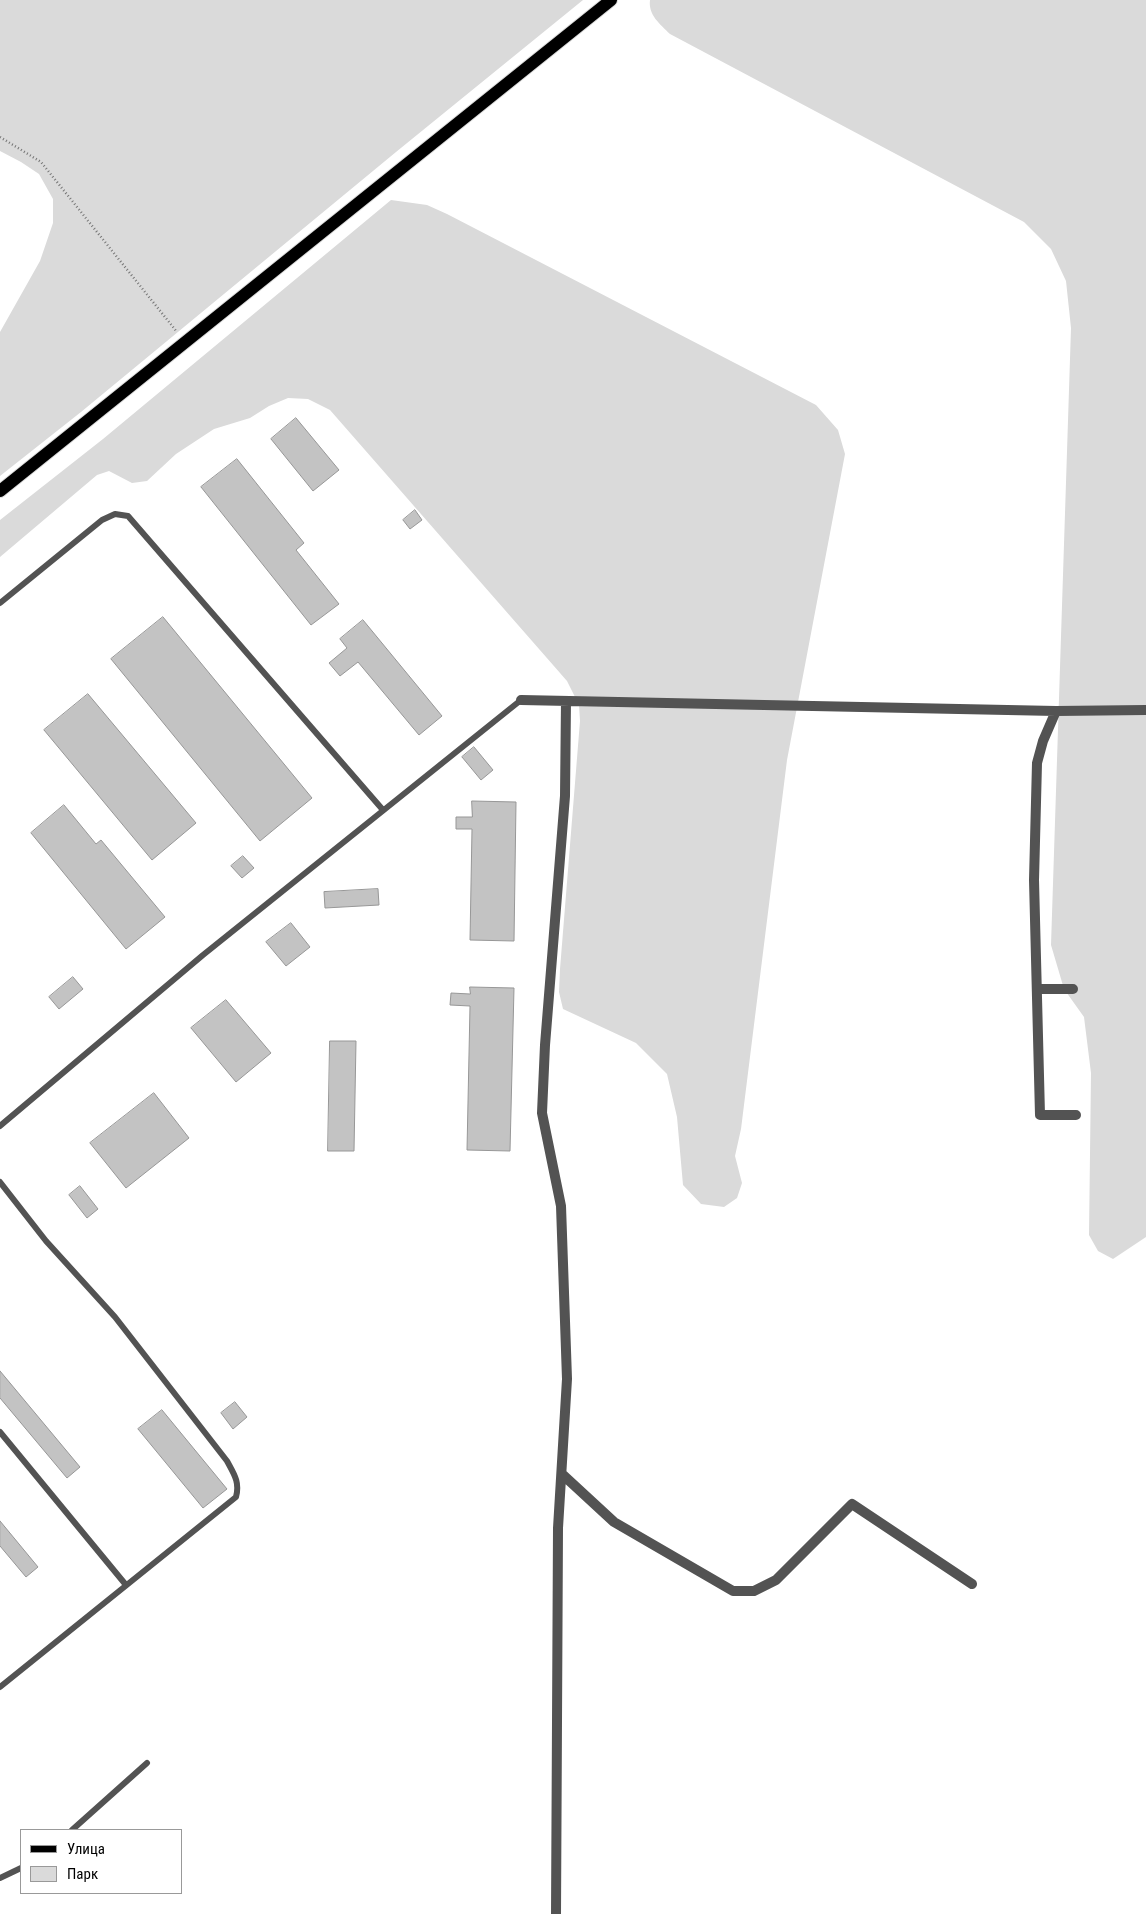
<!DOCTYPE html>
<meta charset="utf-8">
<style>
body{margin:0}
#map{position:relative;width:1146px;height:1914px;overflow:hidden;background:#fff;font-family:"Roboto Condensed",sans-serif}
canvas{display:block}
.legend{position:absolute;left:20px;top:1829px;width:162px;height:65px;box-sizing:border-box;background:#fff;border:1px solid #999;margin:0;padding:6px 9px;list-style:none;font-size:15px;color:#000}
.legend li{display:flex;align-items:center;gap:10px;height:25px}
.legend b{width:25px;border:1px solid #999}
</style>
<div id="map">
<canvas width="1146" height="1914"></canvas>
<ul class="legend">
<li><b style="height:6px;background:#000"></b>Улица</li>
<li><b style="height:14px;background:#dadada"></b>Парк</li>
</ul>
</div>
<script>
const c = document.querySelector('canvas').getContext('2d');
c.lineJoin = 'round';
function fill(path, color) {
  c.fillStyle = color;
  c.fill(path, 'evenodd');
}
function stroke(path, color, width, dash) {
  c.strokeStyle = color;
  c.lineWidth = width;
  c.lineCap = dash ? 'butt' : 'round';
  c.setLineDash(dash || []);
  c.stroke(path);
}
const green = new Path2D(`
 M0 0H583L396 152 81 412 0 476V332L40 261 53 223V199L39 174 21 162 0 151Z
 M650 0H1146V1237L1113 1259 1098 1251 1089 1235 1091 1073 1084 1017 1064 989 1051 945 1071 328 1066 281 1051 249 1024 222 670 34C660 24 648 15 650 0Z
 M391 200 427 205 447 214 816 405 838 430 845 454 787 760 741 1129 735 1156 742 1183 737 1198 724 1207 701 1204 683 1185 677 1117 667 1074 636 1043 563 1009 559 992 560 969 580 721 579 705 567 681 330 410 308 399 288 398 269 406 250 418 214 429 176 454 147 481 132 483 109 471 97 475 0 557V520L103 439Z`);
const building = new Path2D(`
 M296 418 339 470 313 491 271 439Z
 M237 459 304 543 296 550 339 604 311 625 201 487Z
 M415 510 422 520 410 529 403 520Z
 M163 617 312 798 260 841 111 659Z
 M363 620 442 716 419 735 358 662 340 676 329 663 347 648 340 639Z
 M88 694 196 823 152 860 44 730Z
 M474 747 493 770 481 780 462 757Z
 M472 801 516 802 514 941 470 940 472 829H456V817H472Z
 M64 805 96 844 101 840 165 917 126 949 31 833Z
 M243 856 254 868 242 878 231 866Z
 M378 889 379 905 325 908 324 892Z
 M291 923 310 947 286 966 266 942Z
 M73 977 83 989 59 1009 49 997Z
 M470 987 514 988 510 1151 467 1150 470 1006 450 1005 451 993 470 994Z
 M226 1000 271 1053 236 1082 191 1028Z
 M330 1041H356L354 1151H328Z
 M154 1093 189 1138 126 1188 90 1143Z
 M80 1186 98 1209 87 1218 69 1195Z
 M0 1371 80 1467 67 1478 0 1398Z
 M235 1402 247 1417 233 1429 221 1413Z
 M162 1410 227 1489 203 1508 138 1429Z
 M0 1521 38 1567 26 1577 0 1546Z`);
const path = new Path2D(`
 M0 137 41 162 177 332`);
const service = new Path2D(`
 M0 603 102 520 115 514 128 516 383 810
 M0 1126 203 955 521 700
 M0 1182 46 1241 115 1317 227 1461C234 1474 240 1482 236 1497L0 1687
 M0 1432 126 1585
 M72 1830 147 1763
 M0 1878 21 1868`);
const minor = new Path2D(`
 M521 700 1056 711 1146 710
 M1056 711 1043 741 1037 763 1034 880 1040 1115H1076
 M1037 989H1073
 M562 1474 614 1522 733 1591H754L776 1580 852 1504 972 1584
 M556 1914 558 1528 567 1379 561 1206 542 1113 545 1045 565 796 566 701`);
const primary = new Path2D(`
 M0 491 611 0`);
fill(green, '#dadada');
fill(building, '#c3c3c3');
stroke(building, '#979797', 1);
stroke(primary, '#dbdbdb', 14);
stroke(path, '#757575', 2.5, [1, 2.5]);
stroke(service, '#535353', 6);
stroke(minor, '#535353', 10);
stroke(primary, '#000', 12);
</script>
